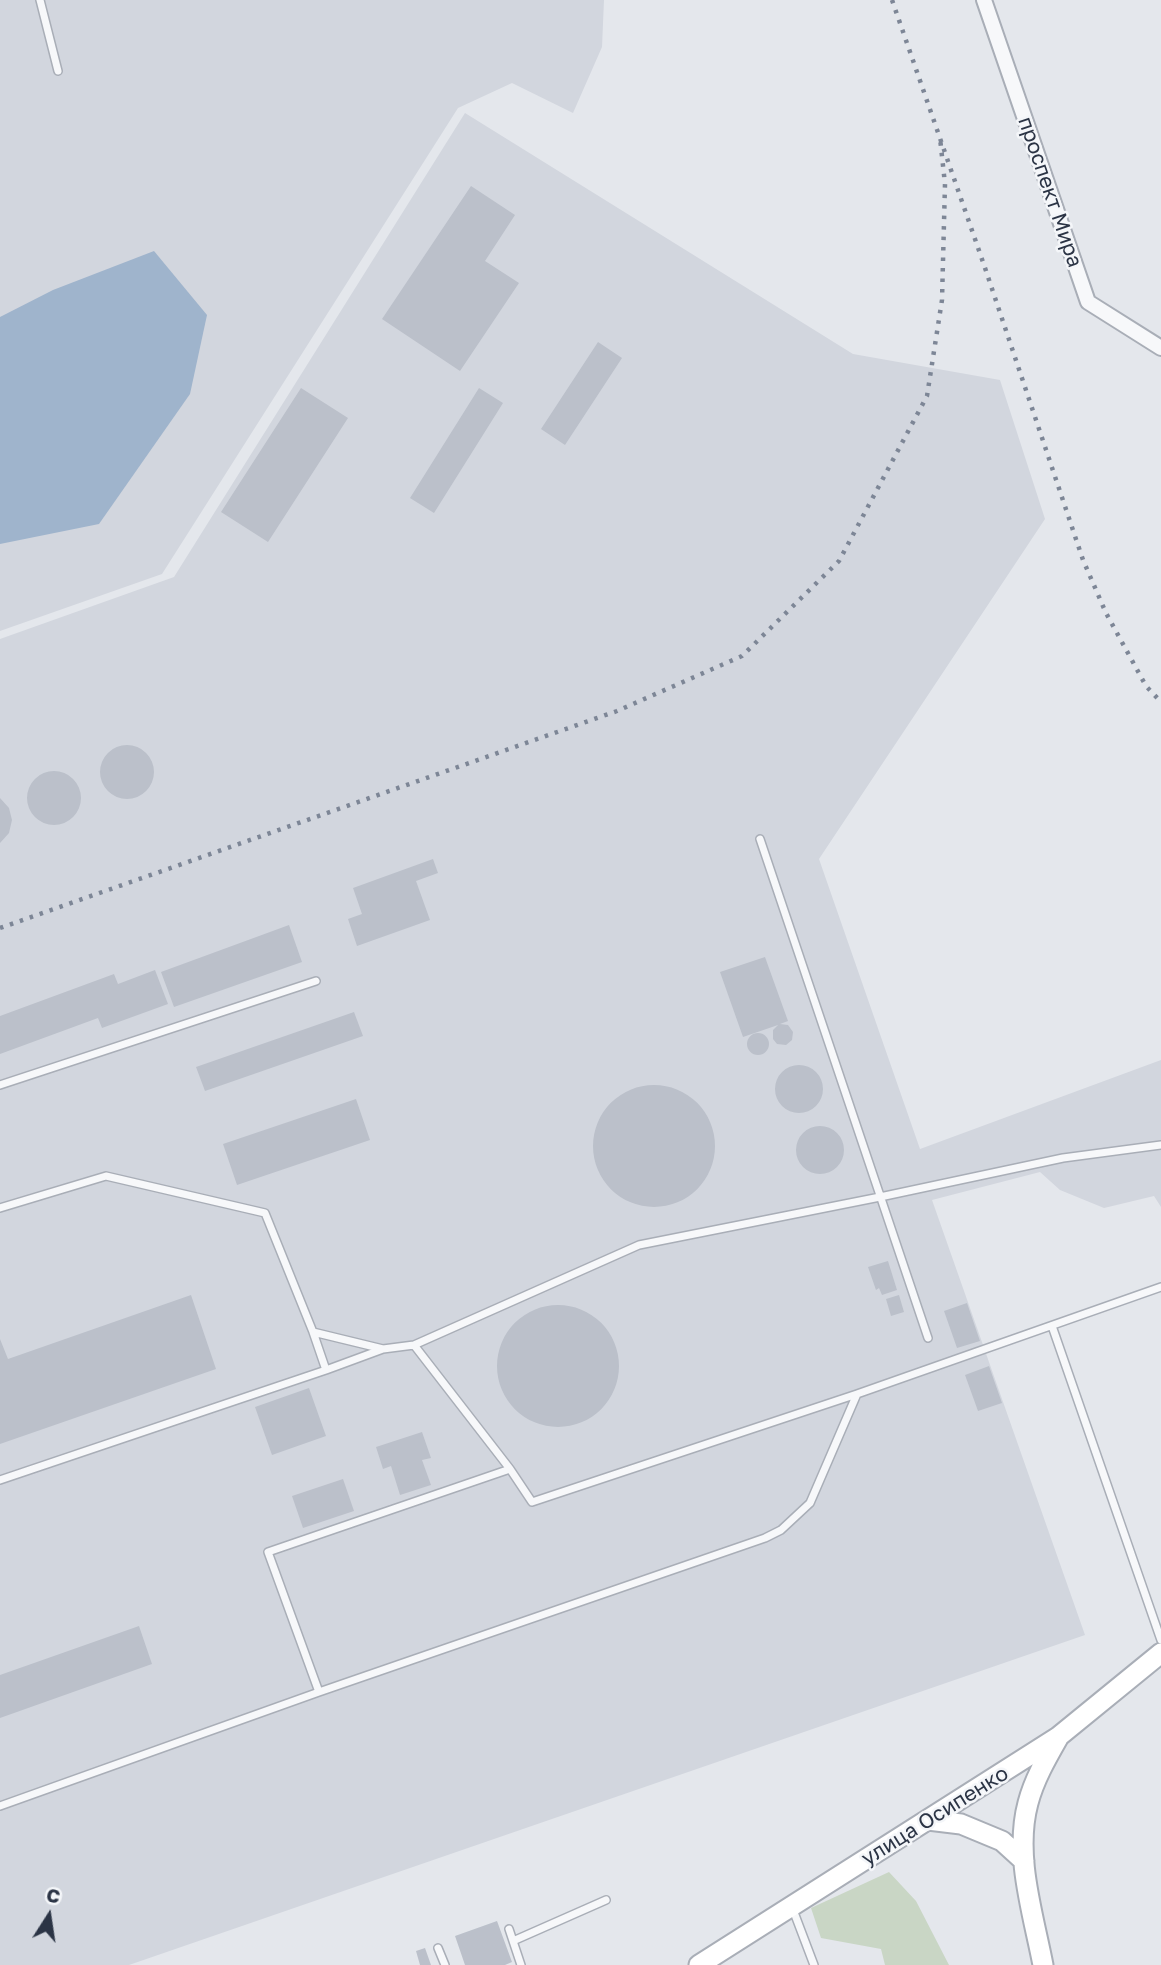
<!DOCTYPE html>
<meta charset="utf-8">
<style>
body{margin:0}
#map{position:relative;width:1161px;height:1965px;overflow:hidden;background:#e4e7ec;font-family:"Golos Text",sans-serif}
canvas{display:block}
.north{position:absolute;left:14px;top:1881px;width:70px;height:70px;-webkit-text-stroke:5px #f4f6f9;paint-order:stroke;rotate:12deg;font-size:19px;font-weight:700;line-height:28px;text-align:center;color:#2b3445}
.north::after{content:'';display:block;margin:auto;width:24px;height:32px;background:#2b3445;clip-path:polygon(50% 0,100% 100%,50% 72%,0 100%)}
</style>
<div id="map">
<canvas width="1161" height="1965"></canvas>
<div class="north">С</div>
</div>
<script>
const c = document.querySelector('canvas').getContext('2d');
c.lineJoin = 'round';
function fill(path, color) {
  c.fillStyle = color;
  c.fill(path, 'evenodd');
}
function stroke(path, color, width, dash) {
  c.strokeStyle = color;
  c.lineWidth = width;
  c.lineCap = dash ? 'butt' : 'round';
  c.setLineDash(dash || []);
  c.stroke(path);
}
function write(font, color, halo, rows, align = 'center') {
  c.font = font + ' "Golos Text",sans-serif';
  c.lineWidth = 5;
  c.setLineDash([]);
  c.textBaseline = 'middle';
  c.strokeStyle = halo;
  c.fillStyle = color;
  for (const [text, x, y, turn = 0] of rows) {
    c.save();
    c.translate(x, y);
    c.rotate((+turn || 0) * Math.PI / 180);
    c.textAlign = isNaN(turn) ? turn : align;
    if (halo) c.strokeText(text, 0, 0);
    c.fillText(text, 0, 0);
    c.restore();
  }
}
const built = new Path2D(`
 M0 0H604L602 47 573 113 512 83 458 108 162 574 0 631Z
 M465 113 853 354 1000 380 1045 519 819 859 920 1149 1161 1060V1207L1154 1196 1104 1208 1060 1190 1040 1172 932 1200 1085 1635 129 1965H0V639L174 577Z`);
const green = new Path2D(`
 M889 1872 916 1901 949 1965H885L881 1949 821 1938 811 1908Z`);
const water = new Path2D(`
 M154 251 207 315 190 394 99 524 0 544V317L53 290Z`);
const building = new Path2D(`
 M471 186 515 215 485 261 519 283 460 371 382 319Z
 M598 342 622 358 565 445 541 429Z
 M301 388 348 418 268 542 221 512Z
 M479 388 503 403 434 513 410 498Z
 M100 772a27 27 0 1 1 54 0a27 27 0 1 1-54 0Z
 M27 798a27 27 0 1 1 54 0a27 27 0 1 1-54 0Z
 M0 798 9 808 12 820 9 833 0 843Z
 M433 859 438 873 416 881 430 920 357 946 348 919 362 914 353 888Z
 M289 925 302 962 174 1007 161 972Z
 M765 957 788 1021 780 1024 788 1025 793 1032 792 1040 786 1045 777 1044 773 1039V1030L778 1025 743 1037 720 972Z
 M155 970 168 1004 102 1028 98 1018 0 1054V1016L114 974 118 984Z
 M354 1012 363 1036 205 1091 196 1067Z
 M747 1044a11 11 0 1 1 22 0a11 11 0 1 1-22 0Z
 M775 1089a24 24 0 1 1 48 0a24 24 0 1 1-48 0Z
 M593 1146a61 61 0 1 1 122 0a61 61 0 1 1-122 0Z
 M356 1099 370 1140 237 1185 223 1144Z
 M796 1150a24 24 0 1 1 48 0a24 24 0 1 1-48 0Z
 M888 1261 897 1290 882 1295 879 1288 876 1290 868 1267Z
 M191 1295 216 1369 0 1444V1339L8 1359Z
 M899 1295 904 1312 891 1316 886 1299Z
 M967 1303 980 1341 957 1348 944 1311Z
 M497 1366a61 61 0 1 1 122 0a61 61 0 1 1-122 0Z
 M989 1366 1002 1403 978 1411 965 1375Z
 M309 1388 326 1436 272 1455 255 1407Z
 M422 1432 431 1458 422 1460 431 1485 400 1495 391 1466 383 1469 376 1447Z
 M343 1479 354 1511 303 1528 292 1496Z
 M139 1626 152 1664 0 1718V1675Z
 M497 1921 512 1962 505 1965H465L455 1936Z
 M425 1948 431 1965H420L416 1951Z`);
const lane = new Path2D(`
 M40 0 58 71
 M760 839 928 1338
 M0 1085 316 981
 M0 1208 106 1176 265 1213 313 1332 383 1349 414 1345
 M1052 1326 1161 1640
 M313 1332 326 1370
 M857 1394 532 1502 510 1469 414 1345 639 1245 880 1197 1063 1158 1161 1145
 M0 1480 326 1370 383 1349
 M319 1692 268 1552 510 1469
 M0 1806 319 1692 765 1538 781 1530 810 1503 857 1394 1161 1287
 M792 1907 814 1965
 M509 1929 521 1965
 M513 1941 606 1900
 M438 1948 445 1965`);
const street = new Path2D(`
 M984 0 1088 302 1161 348`);
const secondary = new Path2D(`
 M928 1820 961 1824 1002 1841 1024 1861
 M699 1965 1058 1737 1161 1653
 M1043 1965C1033 1913 1014 1855 1028 1803 1034 1780 1046 1759 1058 1738`);
const rail = new Path2D(`
 M892 0 984 265 1083 560 1106 613 1146 686 1161 702
 M0 928 617 711 742 656 839 561 927 396 942 300 945 184 940 138`);
const streetNames = [
 ["проспект Мира",1050,192,71],
 ["улица Осипенко",935,1816,-32]
];
fill(built, '#d2d6de');
fill(green, '#c9d6c5');
fill(water, '#9fb4cc');
fill(building, '#bbc0ca');
stroke(lane, '#a9aeb7', 10);
stroke(street, '#a9aeb7', 18);
stroke(secondary, '#a9aeb7', 23);
stroke(lane, '#f7f8fa', 7);
stroke(street, '#f7f8fa', 14);
stroke(secondary, '#fff', 19);
stroke(rail, '#7d8696', 4.5, [3.5, 7]);
write('21px', '#2b3445', '#f4f6f9', streetNames);
</script>
